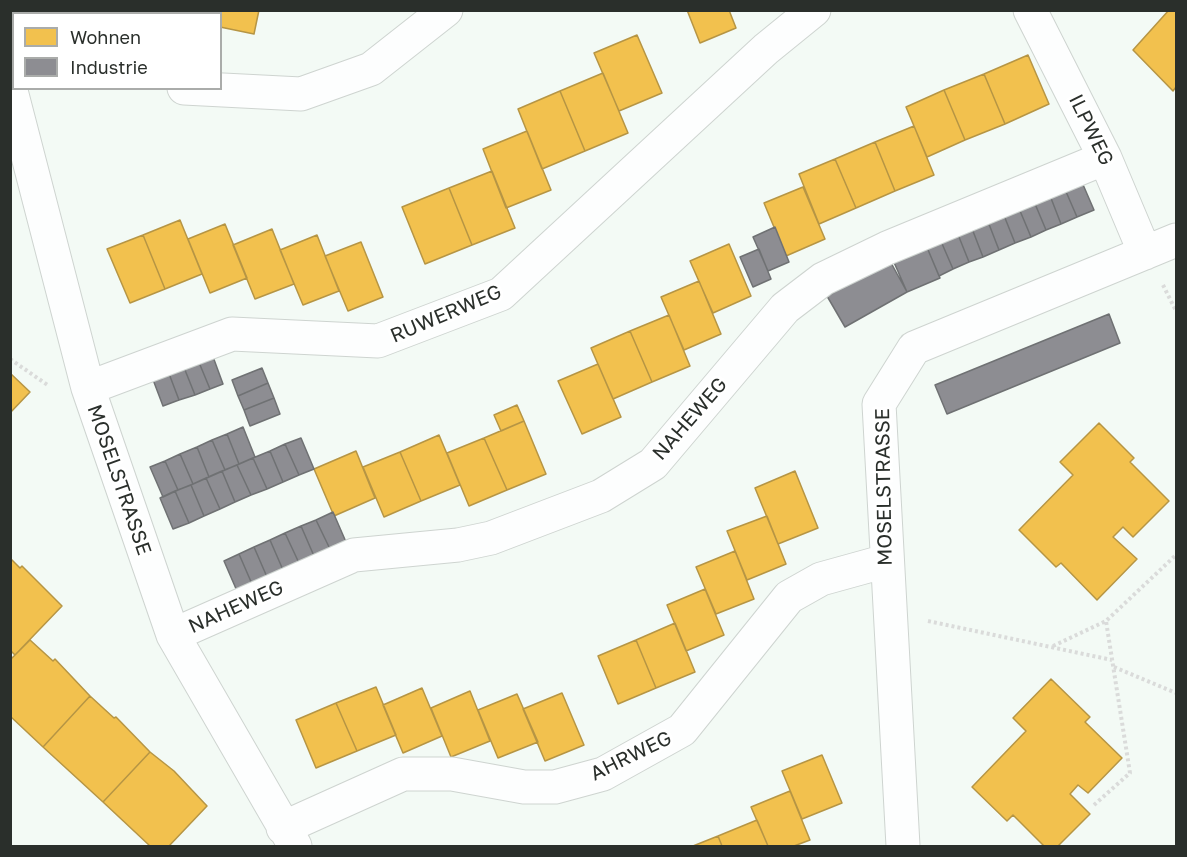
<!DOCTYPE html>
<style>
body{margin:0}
#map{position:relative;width:1187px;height:857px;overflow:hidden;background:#f3faf5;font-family:"Golos Text",sans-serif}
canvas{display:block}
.frame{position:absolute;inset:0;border:12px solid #2a2f2b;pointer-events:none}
.legend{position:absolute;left:12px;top:12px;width:210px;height:78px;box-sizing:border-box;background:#fff;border:2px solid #aaacaa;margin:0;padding:8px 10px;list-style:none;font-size:18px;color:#2a2f2b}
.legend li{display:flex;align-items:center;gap:12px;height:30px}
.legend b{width:30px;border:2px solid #aaacaa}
</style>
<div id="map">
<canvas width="1187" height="857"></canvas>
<div class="frame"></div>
<ul class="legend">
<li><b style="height:16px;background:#f2c14e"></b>Wohnen</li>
<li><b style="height:16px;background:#8d8d92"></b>Industrie</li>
</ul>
</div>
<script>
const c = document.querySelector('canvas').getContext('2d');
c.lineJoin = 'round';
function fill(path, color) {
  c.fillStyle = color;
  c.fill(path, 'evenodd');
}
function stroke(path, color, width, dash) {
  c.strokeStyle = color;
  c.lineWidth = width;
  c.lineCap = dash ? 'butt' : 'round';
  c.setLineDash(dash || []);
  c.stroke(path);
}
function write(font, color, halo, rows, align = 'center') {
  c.font = font + ' "Golos Text",sans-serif';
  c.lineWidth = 6;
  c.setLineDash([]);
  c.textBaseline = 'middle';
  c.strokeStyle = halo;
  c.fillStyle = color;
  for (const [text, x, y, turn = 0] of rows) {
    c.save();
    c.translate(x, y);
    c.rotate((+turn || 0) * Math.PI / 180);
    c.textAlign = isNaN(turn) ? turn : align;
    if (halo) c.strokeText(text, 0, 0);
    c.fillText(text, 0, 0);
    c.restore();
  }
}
const homes = new Path2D(`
 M148 10H259L254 34 220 27V14H147Z
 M687 10H729L736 28 700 43Z
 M1169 10H1176V87L1173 91 1133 50Z
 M637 35 662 93 619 111 594 53Z
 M1028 55 1049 104 1005 124 984 74Z
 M603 73 628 133 585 151 560 91Z
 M984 74 1005 124 965 140 944 90Z
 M944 90 965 140 927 157 906 107Z
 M560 91 585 151 542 169 518 109Z
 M914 126 934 175 895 191 875 142Z
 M527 131 551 190 506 208 483 149Z
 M875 142 895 191 856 208 835 159Z
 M835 159 856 208 819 224 799 174Z
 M492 171 515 228 472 245 449 188Z
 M803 187 825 239 786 256 764 203Z
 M449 188 472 245 425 264 402 207Z
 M180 220 202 274 165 289 143 235Z
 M225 224 247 278 210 293 188 239Z
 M272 229 294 284 255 299 233 245Z
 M143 235 165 289 130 303 107 249Z
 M317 235 339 291 303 305 280 250Z
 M361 242 383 297 348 311 325 256Z
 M729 244 751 296 713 313 690 261Z
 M699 281 721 334 684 350 661 297Z
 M669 315 690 366 652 382 630 331Z
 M630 331 652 382 613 399 591 348Z
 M598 364 621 417 582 434 558 381Z
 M10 373 30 392 10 413Z
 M517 405 524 421 501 431 494 415Z
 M524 421 546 474 507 490 484 438Z
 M1099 423 1134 458 1130 462 1169 501 1133 537 1123 527 1113 537 1137 559 1097 600 1061 563 1056 567 1019 530 1073 475 1060 462Z
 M439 435 460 485 421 501 400 452Z
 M484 438 507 490 469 506 447 453Z
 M356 451 375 498 334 516 314 469Z
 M400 452 421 501 384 517 363 467Z
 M795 471 818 528 778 544 755 488Z
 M767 516 786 564 747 580 727 531Z
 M735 551 754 599 716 614 696 567Z
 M10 558 20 568 22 566 62 606 15 655 10 650Z
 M705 589 724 635 686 651 667 605Z
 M675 623 695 672 656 688 636 640Z
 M30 640 53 661 55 659 90 696 43 747 10 716V660Z
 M636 640 656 688 618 704 598 656Z
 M1051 679 1090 717 1085 722 1122 758 1088 793 1078 785 1070 794 1090 814 1058 846H1044L1013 815 1007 821 972 787 1026 731 1013 718Z
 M376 687 396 735 357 751 336 703Z
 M422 688 442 736 403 753 383 705Z
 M470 691 490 741 451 757 431 708Z
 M562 693 584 745 545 761 523 709Z
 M517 694 538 742 498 758 478 710Z
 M90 696 114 718 116 717 150 752 103 802 43 747Z
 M336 703 357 751 316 768 296 720Z
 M150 752 174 771 207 806 169 846H150L103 802Z
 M822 755 842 803 802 819 782 771Z
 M790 791 810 840 794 846H768L751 807Z
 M757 820 768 846H722L718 836Z
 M718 836 722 846H693Z`);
const industry = new Path2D(`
 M1081 180 1094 210 1077 217 1064 187Z
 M1064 187 1077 217 1061 224 1049 193Z
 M1049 193 1061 224 1046 230 1033 199Z
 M1033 199 1046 230 1031 237 1018 206Z
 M1018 206 1031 237 1015 243 1003 213Z
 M1003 213 1015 243 999 250 987 219Z
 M987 219 999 250 983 257 971 226Z
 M971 226 983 257 969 262 957 232Z
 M775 227 789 262 768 271 753 237Z
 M957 232 969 262 953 269 940 239Z
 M940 239 953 269 939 276 926 245Z
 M926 245 940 278 907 292 893 260Z
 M759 249 771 279 753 287 740 257Z
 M890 261 907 292 845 327 827 296Z
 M1109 314 1120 343 947 414 935 385Z
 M212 354 223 384 210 389 198 360Z
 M198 360 210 389 195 395 183 365Z
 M183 365 195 395 179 400 168 371Z
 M262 368 268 383 238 396 232 380Z
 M168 371 179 400 163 406 152 377Z
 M268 383 274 398 244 410 238 396Z
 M274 398 280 414 250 426 244 410Z
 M243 427 255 457 239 464 227 434Z
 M227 434 239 464 225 470 212 440Z
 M301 438 314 469 299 475 285 444Z
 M212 440 225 470 209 477 197 447Z
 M285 444 299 475 283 482 270 451Z
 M197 447 209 477 193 484 180 454Z
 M270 451 283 482 267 489 253 458Z
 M180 454 193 484 178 490 165 461Z
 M253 458 267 489 251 495 237 465Z
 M165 461 178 490 163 497 150 467Z
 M237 465 251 495 235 502 222 471Z
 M222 471 235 502 220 509 206 478Z
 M206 478 220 509 204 516 191 485Z
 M191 485 204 516 189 523 175 491Z
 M175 491 189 523 173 529 160 498Z
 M333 512 346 542 330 549 316 520Z
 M316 520 330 549 314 556 301 526Z
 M301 526 314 556 299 563 285 533Z
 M285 533 299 563 283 570 270 540Z
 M270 540 283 570 267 577 254 547Z
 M254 547 267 577 252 584 239 554Z
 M239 554 252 584 237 591 224 561Z`);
const path = new Path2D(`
 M1163 285 1176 311
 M10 359 49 386
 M928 621 1112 660
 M1053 646 1106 621 1176 555
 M1114 667 1176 693
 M1094 805 1130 773 1106 621`);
const minor = new Path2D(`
 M1030 10 1105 158 1145 253
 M10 62H14
 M10 87 88 388 173 635 295 846
 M184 88 301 94 371 69 446 10
 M88 388 232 334 378 341 501 294 766 49 814 10
 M173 635 354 555 458 545 491 538 601 496 653 464 785 308 823 279 887 248 1105 158
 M283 828 403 774H452L524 787H555L603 774 682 730 789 597 821 579 886 561
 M903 846 879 404 914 348 1176 240`);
const streetNames = [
 ["ILPWEG",1091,130,64],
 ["RUWERWEG",446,314,-23],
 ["NAHEWEG",690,419,-49],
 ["MOSELSTRASSE",119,480,71],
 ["MOSELSTRASSE",884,487,-91],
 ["NAHEWEG",236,607,-24],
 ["AHRWEG",631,756,-26]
];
fill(homes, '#f2c14e');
stroke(homes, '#b69544', 1.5);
fill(industry, '#8d8d92');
stroke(industry, '#6f7173', 1.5);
stroke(minor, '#ced4d0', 35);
stroke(path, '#dadbda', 4, [3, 3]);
stroke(minor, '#fdfefe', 33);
write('20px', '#2a2f2b', '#fff', streetNames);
</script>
